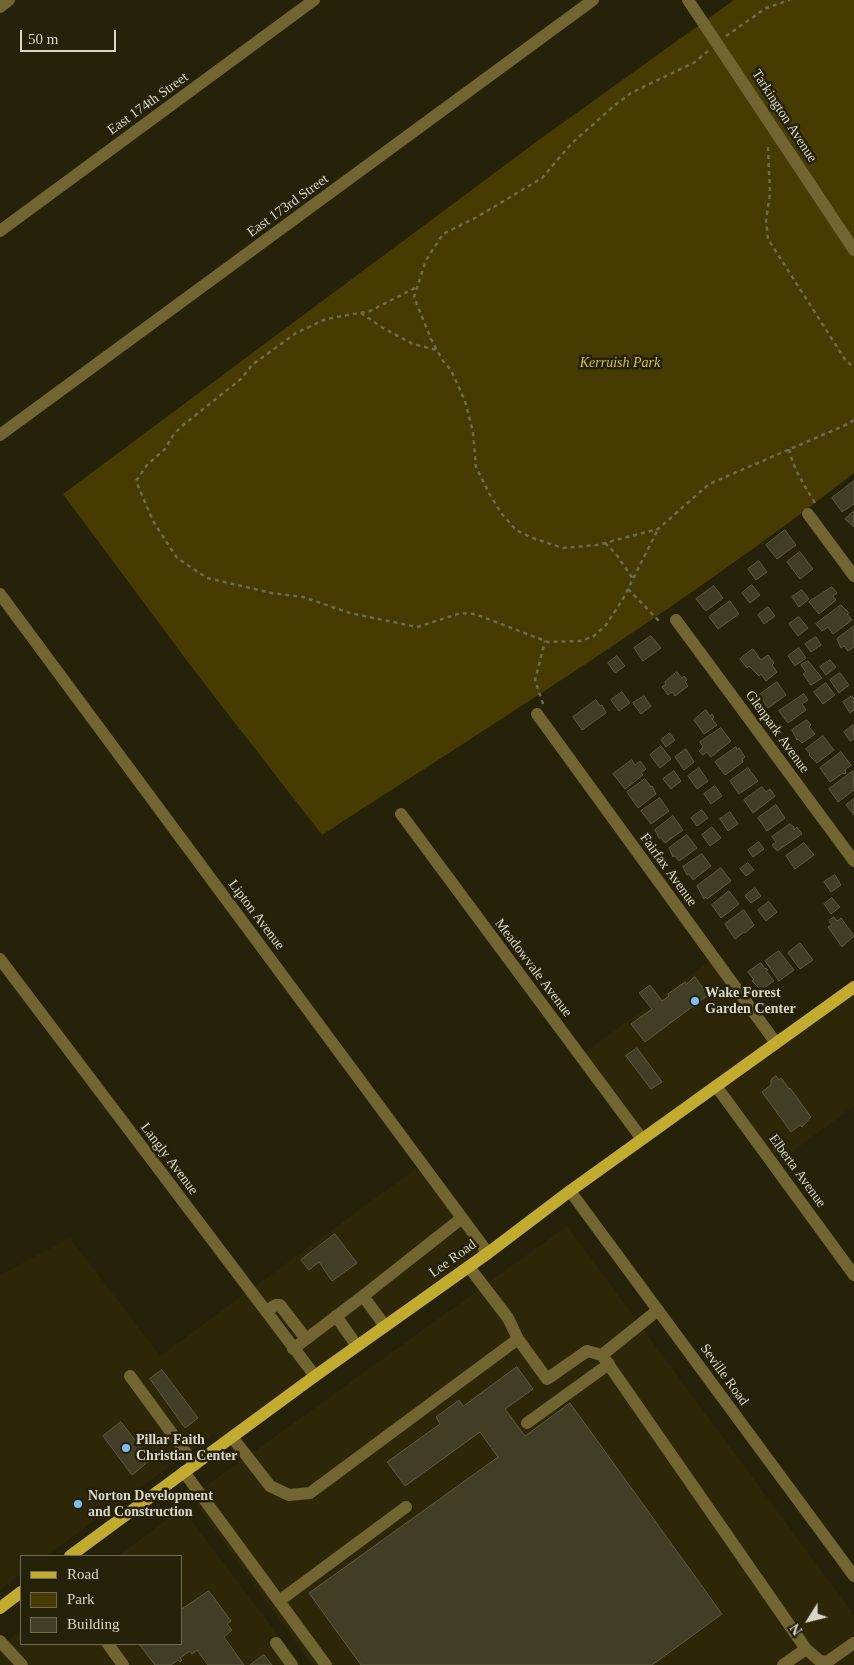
<!DOCTYPE html>
<style>
body{margin:0}
#map{position:relative;width:854px;height:1665px;overflow:hidden;background:#262109;font-family:"Times New Roman",serif}
canvas{display:block}
.legend{position:absolute;left:20px;top:1555px;width:162px;height:90px;box-sizing:border-box;background:#262109;border:1px solid #6e6a56;margin:0;padding:6px 9px;list-style:none;font-size:15px;color:#dad7c9}
.legend li{display:flex;align-items:center;gap:10px;height:25px}
.legend b{width:25px;border:1px solid #6e6a56}
.north{position:absolute;left:784px;top:1595px;width:50px;height:50px;-webkit-text-stroke:4px #262109;paint-order:stroke;rotate:234deg;font-size:14px;font-weight:700;line-height:20px;text-align:center;color:#dad7c9}
.north::after{content:'';display:block;margin:auto;width:18px;height:22px;background:#dad7c9;clip-path:polygon(50% 0,100% 100%,50% 72%,0 100%)}
.scale{position:absolute;left:20px;top:30px;width:96px;height:22px;box-sizing:border-box;border:2px solid #dad7c9;border-top:0;padding-left:6px;font-size:15px;line-height:18px;white-space:nowrap;color:#dad7c9;-webkit-text-stroke:4px #262109;paint-order:stroke}
</style>
<div id="map">
<canvas width="854" height="1665"></canvas>
<ul class="legend">
<li><b style="height:6px;background:#c2ac30"></b>Road</li>
<li><b style="height:14px;background:#463c01"></b>Park</li>
<li><b style="height:14px;background:#423e25"></b>Building</li>
</ul>
<div class="north">N</div>
<div class="scale">50 m</div>
</div>
<script>
const c = document.querySelector('canvas').getContext('2d');
c.lineJoin = 'round';
function fill(path, color) {
  c.fillStyle = color;
  c.fill(path, 'evenodd');
}
function stroke(path, color, width, dash) {
  c.strokeStyle = color;
  c.lineWidth = width;
  c.lineCap = dash ? 'butt' : 'round';
  c.setLineDash(dash || []);
  c.stroke(path);
}
function write(font, color, halo, rows, align = 'center') {
  c.font = font + ' "Times New Roman",serif';
  c.lineWidth = 5;
  c.setLineDash([]);
  c.textBaseline = 'middle';
  c.strokeStyle = halo;
  c.fillStyle = color;
  for (const [text, x, y, turn = 0] of rows) {
    c.save();
    c.translate(x, y);
    c.rotate((+turn || 0) * Math.PI / 180);
    c.textAlign = isNaN(turn) ? turn : align;
    if (halo) c.strokeText(text, 0, 0);
    c.fillText(text, 0, 0);
    c.restore();
  }
}
const built = new Path2D(`
 M714 958 776 1043 854 987V1106L774 1165 716 1086 642 1139 580 1056Z
 M422 1164 488 1253 222 1445 214 1434 46 1556H21V1574L0 1590V1275L70 1238 160 1356Z
 M567 1226 854 1615V1665H312L191 1497Z
 M182 1508 301 1665H0V1646L21 1630V1644H181V1556H118Z`);
const green = new Path2D(`
 M734 0H854V473C685 605 502 718 322 835L193 669 63 494 536 142Z`);
const building = new Path2D(`
 M854 481V504L842 512 832 498Z
 M854 511V527L845 519Z
 M785 530 796 545 777 559 766 545Z
 M800 552 813 569 800 579 787 562Z
 M759 561 767 572 756 580 748 569Z
 M752 585 760 595 750 603 742 593Z
 M714 586 723 598 706 611 696 599Z
 M832 587 837 593 833 596 836 600 819 614 809 602Z
 M802 590 809 599 799 607 792 597Z
 M730 601 739 614 718 629 709 617Z
 M841 605 849 613 847 614 852 620 833 634 828 627 822 631 816 624Z
 M768 607 775 616 764 624 758 615Z
 M799 617 808 628 798 636 789 624Z
 M854 626V647L848 651 844 646 841 648 837 639Z
 M651 636 661 648 643 661 634 648Z
 M816 637 821 645 811 652 805 644Z
 M799 648 806 658 795 666 788 656Z
 M753 649 761 660 768 655 774 663 772 665 777 672 766 681 761 674 759 676 749 666 747 668 740 659Z
 M617 656 625 666 615 673 608 663Z
 M830 660 836 667 826 675 820 667Z
 M808 661 822 678 811 685 803 674 806 672 801 665Z
 M677 672 682 678 684 676 687 680 685 682 688 686 675 696 672 692 668 695 662 687 666 684 665 682Z
 M840 673 849 685 839 693 830 680Z
 M777 682 786 695 768 708 759 695Z
 M826 683 835 695 823 704 814 692Z
 M622 692 630 703 619 711 611 700Z
 M804 694 808 700 802 704 806 710 788 723 779 711Z
 M644 696 651 706 641 714 633 703Z
 M852 696 854 698V710L850 713 843 702Z
 M596 700 600 706 602 705 606 713 582 730 573 717Z
 M706 710 710 716 712 714 714 717 712 719 717 725 704 734 694 720Z
 M807 720 811 725 809 727 815 734 802 743 798 739 797 740 792 730Z
 M853 725 854 739 850 741 844 732Z
 M721 728 731 741 711 757 707 752 703 755 699 751 703 747 700 742Z
 M670 733 675 740 666 747 661 740Z
 M823 736 834 750 817 763 809 755 810 754 806 749Z
 M661 746 671 759 660 768 650 755Z
 M736 747 737 750 739 748 745 757 742 759 743 762 725 775 715 762Z
 M686 749 694 762 684 770 675 757Z
 M841 752 851 765 845 770 846 773 844 774 843 773 830 782 820 768Z
 M632 760 635 765 640 761 646 769 641 773 643 775 625 789 613 774Z
 M699 768 708 781 697 789 688 776Z
 M748 768 758 781 739 794 730 781Z
 M674 771 681 781 671 789 663 779Z
 M853 771 854 790 838 802 829 789Z
 M645 779 651 787 652 786 656 794 638 808 627 792Z
 M715 786 722 796 711 804 704 794Z
 M762 787 766 792 770 789 775 796 753 813 744 800Z
 M660 798 669 811 651 824 641 811Z
 M854 799V815L846 805Z
 M776 805 785 818 767 831 758 818Z
 M702 810 708 818 697 826 691 818Z
 M730 812 738 824 728 831 720 819Z
 M673 816 683 830 665 843 661 838H659L655 830Z
 M790 824 794 827V830L797 827 802 834 777 851 772 845 776 842 772 837Z
 M712 827 721 838 710 846 702 835Z
 M687 835 697 848 679 861 675 856 673 857 669 848Z
 M759 842 764 849 753 857 748 850Z
 M804 843 814 855 795 869 786 856Z
 M702 854 711 866 693 880 689 874 687 875 683 867Z
 M748 863 754 870 746 876 740 869Z
 M721 868 731 881 707 899 706 897 704 899 697 886Z
 M835 875 841 885 831 892 824 882Z
 M755 888 761 896 751 903 745 896Z
 M729 891 739 904 721 918 712 905Z
 M832 898 840 907 831 914 824 904Z
 M769 902 777 912 766 921 758 910Z
 M744 910 754 925 745 933 744 932 735 939 725 924Z
 M834 917 837 921 841 918 854 936 842 947 828 927 832 925 829 921Z
 M800 943 813 960 800 969 788 953Z
 M779 951 794 970 779 981 765 961Z
 M761 963 765 969 766 968 768 970 766 971 774 981 761 990 752 981 754 980 748 972Z
 M695 977 708 995 645 1042 631 1024 652 1009 639 993 650 985 662 1001 669 996 668 994 685 982 686 984Z
 M637 1048 662 1082 651 1089 626 1056Z
 M776 1076 779 1080 781 1078 789 1089 790 1088 811 1117 802 1127 800 1125 791 1132 762 1092 771 1085V1080Z
 M335 1234 357 1263 332 1281 319 1262 309 1270 301 1260Z
 M517 1367 533 1389 505 1409 525 1436 570 1403 722 1614 652 1665H361L309 1593 498 1457 480 1432 405 1486 387 1462 440 1424 436 1417 459 1400 463 1406Z
 M162 1370 198 1418 185 1428 150 1379Z
 M121 1422 150 1460 132 1475 103 1436Z
 M209 1591 231 1621 227 1624 232 1630 224 1637 244 1665H208L197 1650 192 1654 190 1651 180 1658 182 1660 180 1662 178 1660 171 1665H155L139 1644H181V1610Z
 M264 1655 272 1665H250Z`);
const path = new Path2D(`
 M726 36 766 8 790 0
 M708 51 695 62 631 93 615 105 572 143 542 178 477 217 443 234 426 260 414 297 431 339 443 361 451 370 465 401 473 432 476 467 490 495 502 514 516 530 530 537 563 548 597 545 658 529 709 484 848 424 854 420
 M768 147 770 193 766 220 768 239 846 361 854 367
 M415 288 370 311 326 319 296 333 252 365 241 379 182 426 174 434 165 449 147 465 136 481 153 521 177 558 207 578 272 593 303 597 350 613 417 627 461 613 475 614 548 642 581 641 594 636 606 625 623 599 658 529
 M361 313 383 328 413 344 437 350
 M789 449C794 471 804 484 815 503
 M605 543 616 554 633 579
 M628 589 661 623
 M543 704 535 680 545 641`);
const minor = new Path2D(`
 M688 0 854 250
 M0 7 9 0
 M0 231 314 0
 M0 435 593 0
 M808 514 854 576
 M0 594 488 1253
 M676 620 854 861
 M537 714 776 1043
 M401 814 642 1139
 M0 959 315 1376
 M716 1086 854 1275
 M570 1191 854 1576
 M363 1296 462 1218
 M658 1310 602 1355 806 1649 820 1661 827 1662 854 1643
 M266 1311 276 1305H280L306 1339
 M336 1316 357 1346
 M518 1339 547 1379 587 1351 602 1355
 M293 1349 363 1296 385 1326
 M130 1376 195 1465
 M527 1423 609 1364
 M232 1437 270 1486 289 1495 310 1493 518 1339 508 1318 469 1267
 M184 1472 326 1665
 M279 1601 406 1507
 M0 1641 22 1665
 M276 1643 292 1665
 M108 1644 123 1665
 M783 1665 806 1649`);
const major = new Path2D(`
 M70 1556 315 1376 488 1253 570 1191 854 987
 M0 1608 21 1592`);
const markers = [
 [695,1001,5,"#7fbdf9"],
 [126,1448,5,"#7fbdf9"],
 [78,1504,5,"#7fbdf9"]
];
const streetNames = [
 ["East 174th Street",148,104,-36],
 ["Tarkington Avenue",784,116,57],
 ["East 173rd Street",288,206,-36],
 ["Glenpark Avenue",777,732,54],
 ["Fairfax Avenue",668,870,54],
 ["Lipton Avenue",256,915,53],
 ["Meadowvale Avenue",533,968,53],
 ["Langly Avenue",169,1159,53],
 ["Elberta Avenue",797,1171,54],
 ["Lee Road",453,1259,-36],
 ["Seville Road",724,1375,54]
];
const parkNames = [
 ["Kerruish Park",620,363]
];
const poiNames = [
 ["Wake Forest",705,993],
 ["Garden Center",705,1009],
 ["Pillar Faith",136,1440],
 ["Christian Center",136,1456],
 ["Norton Development",88,1496],
 ["and Construction",88,1512]
];
fill(built, '#2e2707');
fill(green, '#463c01');
fill(building, '#423e25');
stroke(building, '#5f5a41', 1);
stroke(path, '#6e6a56', 2.5, [4, 4]);
stroke(minor, '#716632', 12);
stroke(major, '#c2ac30', 12);
for (const [x, y, r, color] of markers) {
  const dot = new Path2D();
  dot.arc(x, y, r, 0, 2 * Math.PI);
  c.fillStyle = color;
  c.fill(dot);
  stroke(dot, '#262109', 2);
}
write('14px', '#dad7c9', '#262109', streetNames);
write('italic 14px', '#d4bf4e', '#262109', parkNames);
write('bold 14px', '#dad7c9', '#262109', poiNames, 'left');
</script>
